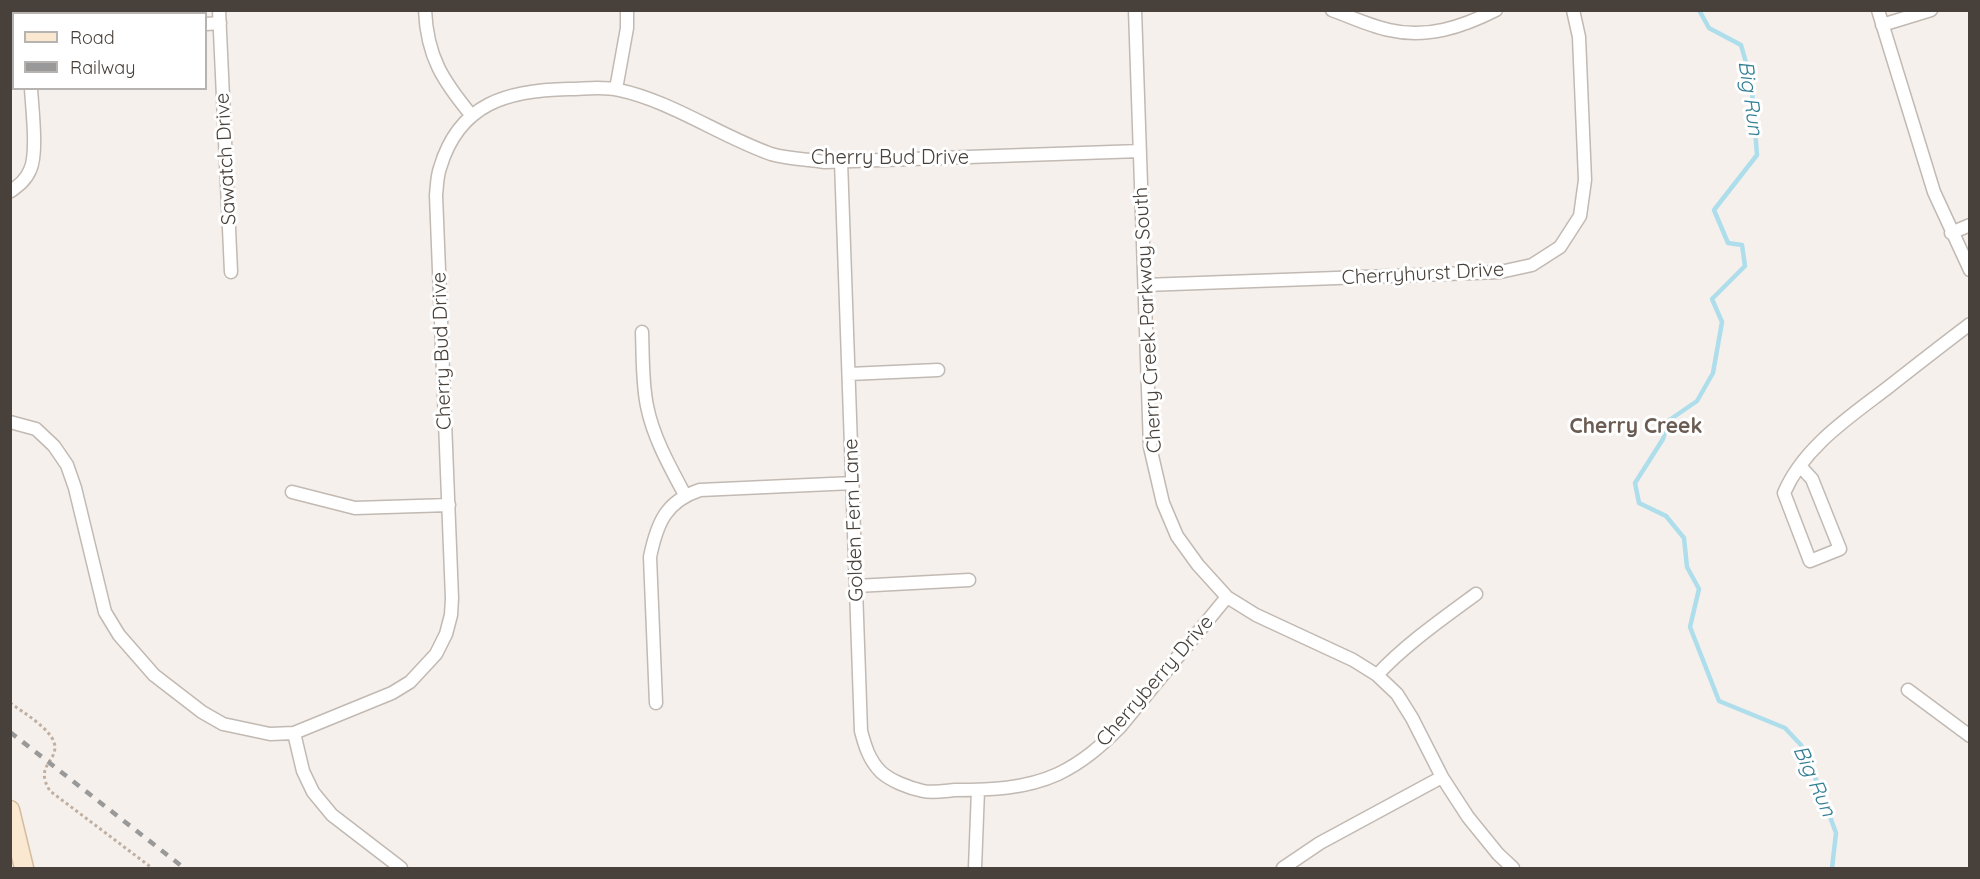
<!DOCTYPE html>
<style>
body{margin:0}
#map{position:relative;width:1980px;height:879px;overflow:hidden;background:#f5f0ec;font-family:Quicksand,sans-serif}
canvas{display:block}
.frame{position:absolute;inset:0;border:12px solid #48403a;pointer-events:none}
.legend{position:absolute;left:12px;top:12px;width:195px;height:78px;box-sizing:border-box;background:#fff;border:2px solid #b6b3b0;margin:0;padding:8px 10px;list-style:none;font-size:18px;color:#48403a}
.legend li{display:flex;align-items:center;gap:12px;height:30px}
.legend b{width:30px;border:2px solid #b6b3b0}
</style>
<div id="map">
<canvas width="1980" height="879"></canvas>
<div class="frame"></div>
<ul class="legend">
<li><b style="height:8px;background:#fae8d0"></b>Road</li>
<li><b style="height:8px;background:#999"></b>Railway</li>
</ul>
</div>
<script>
const c = document.querySelector('canvas').getContext('2d');
c.lineJoin = 'round';
function stroke(path, color, width, dash) {
  c.strokeStyle = color;
  c.lineWidth = width;
  c.lineCap = dash ? 'butt' : 'round';
  c.setLineDash(dash || []);
  c.stroke(path);
}
function write(font, color, halo, rows, align = 'center') {
  c.font = font + ' Quicksand,sans-serif';
  c.lineWidth = 6;
  c.setLineDash([]);
  c.textBaseline = 'middle';
  c.strokeStyle = halo;
  c.fillStyle = color;
  for (const [text, x, y, turn = 0] of rows) {
    c.save();
    c.translate(x, y);
    c.rotate((+turn || 0) * Math.PI / 180);
    c.textAlign = isNaN(turn) ? turn : align;
    if (halo) c.strokeText(text, 0, 0);
    c.fillText(text, 0, 0);
    c.restore();
  }
}
const stream = new Path2D(`
 M1699 10 1709 28 1741 45 1751 80 1757 155 1714 210 1728 243 1742 245 1745 266 1712 299 1722 322 1713 373 1697 401 1668 421 1663 439 1635 483 1639 503 1666 516 1684 538 1687 567 1699 589 1690 627 1719 701 1785 728 1801 745 1818 784 1836 833 1832 868`);
const path = new Path2D(`
 M10 703C23 712 49 728 54 742 60 762 33 764 50 791L152 868`);
const minor = new Path2D(`
 M219 10 231 272
 M425 10C427 57 443 81 472 116
 M1135 10 1150 447 1163 503 1177 536 1198 565 1227 597 1256 615 1353 660 1377 675 1397 694 1412 718 1442 777 1468 817 1498 854 1513 868
 M1332 10C1351 17 1370 26 1389 30 1427 39 1462 27 1496 10
 M1878 10 1934 192 1970 270
 M206 24 220 23
 M1882 25 1931 10
 M10 38H14
 M616 89 627 28V10
 M841 161 861 731C865 746 869 760 881 772 891 781 909 788 923 791 933 793 944 791 955 790 990 790 1025 789 1058 774 1083 762 1101 746 1120 727L1227 597
 M11 191C19 185 26 180 30 170 38 154 32 108 31 88
 M1951 233 1970 225
 M1145 285 1500 272 1532 265 1560 247 1580 216 1585 180 1579 37 1573 10
 M642 332C643 356 642 382 647 406 653 437 670 467 685 495
 M849 374 938 370
 M10 422 36 429 54 446 67 465 75 488 105 612 119 635 154 675 202 712 223 724 270 734 294 733 392 693 410 682 436 654 446 634 451 615 452 598 436 195C437 186 437 176 440 168 459 103 508 90 569 89 585 89 603 86 619 90 671 101 720 136 771 154 787 159 808 159 825 162L1140 151
 M1800 466 1812 479 1840 549 1810 561 1784 493C1803 448 1848 418 1886 389 1914 367 1942 345 1970 324
 M292 492 355 508 449 505
 M856 586 969 580
 M1377 675C1406 644 1442 619 1476 594
 M1908 690 1970 736
 M656 703 650 557C657 523 666 501 700 490L853 483
 M294 733 303 771 313 792 332 815 401 868
 M975 868 978 790
 M1283 868 1320 843 1442 777`);
const secondary = new Path2D(`
 M10 810 24 868`);
const rail = new Path2D(`
 M10 732 184 868`);
const streetNames = [
 ["Cherry Bud Drive",890,158],
 ["Sawatch Drive",226,159,-93],
 ["Cherryhurst Drive",1423,274,-3],
 ["Cherry Creek Parkway South",1148,320,-93],
 ["Cherry Bud Drive",442,351,-92],
 ["Golden Fern Lane",854,520,-92],
 ["Cherryberry Drive",1155,681,-49]
];
const waterNames = [
 ["Big Run",1750,98,82],
 ["Big Run",1814,781,66]
];
const neighbourhoodNames = [
 ["Cherry Creek",1636,427]
];
stroke(stream, '#aedeeb', 4.5);
stroke(minor, '#c2b9b2', 15);
stroke(secondary, '#d3bda1', 21);
stroke(path, '#c0afa1', 3, [3, 3]);
stroke(minor, '#fff', 12);
stroke(secondary, '#fae8d0', 18);
stroke(rail, '#999', 4.5, [8, 8]);
write('20px', '#48403a', '#fff', streetNames);
write('italic 21px', '#357f95', '#fff', waterNames);
write('bold 21px', '#6a5c52', '#fff', neighbourhoodNames);
</script>
